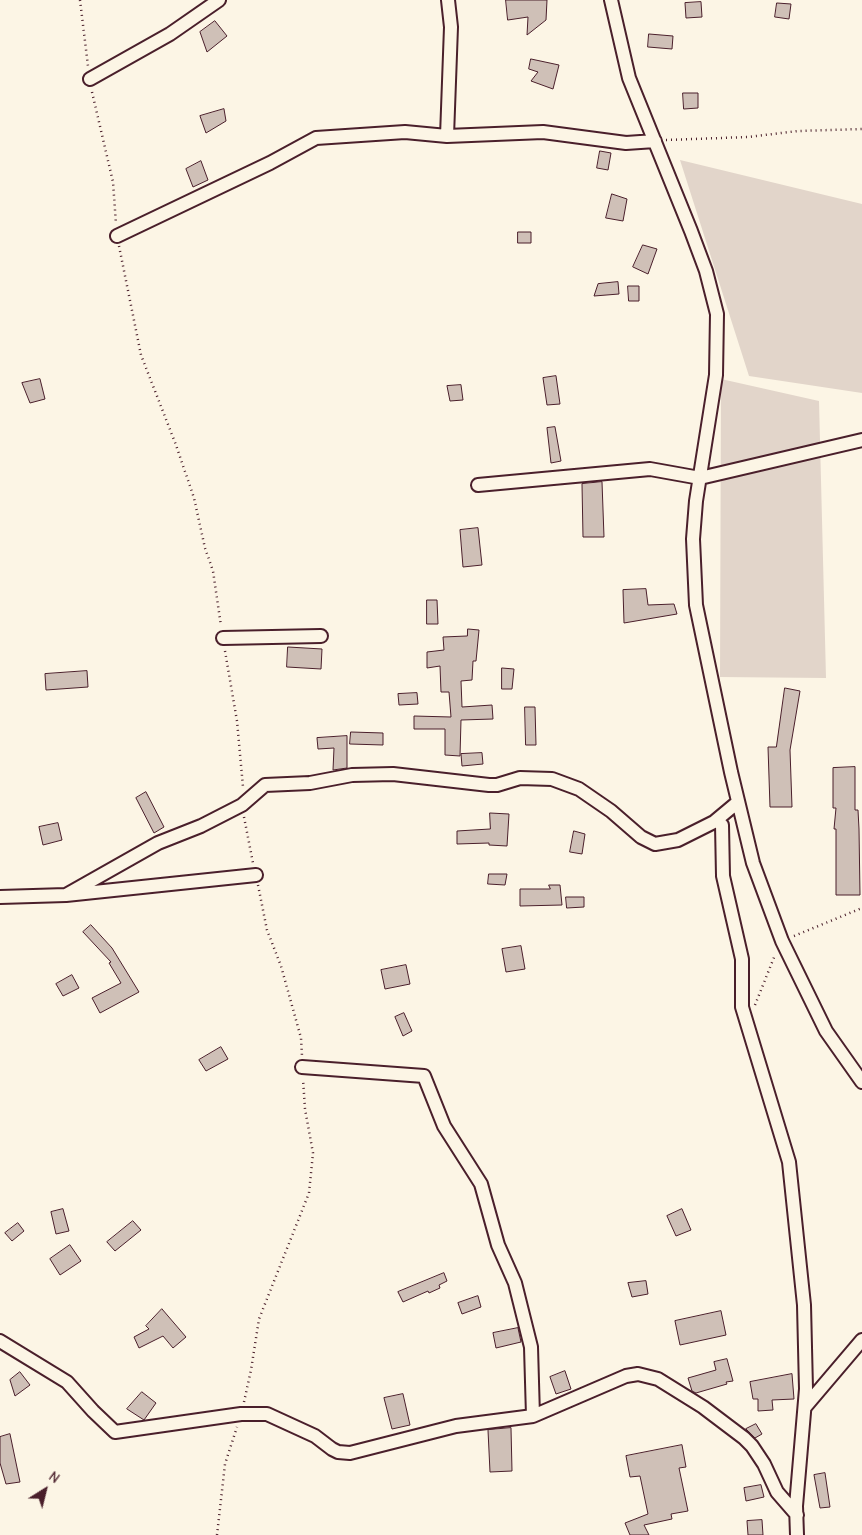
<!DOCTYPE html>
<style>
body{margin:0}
#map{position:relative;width:862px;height:1535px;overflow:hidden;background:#fcf5e5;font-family:"Comic Neue",sans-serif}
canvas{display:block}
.north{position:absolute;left:20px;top:1465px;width:50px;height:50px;-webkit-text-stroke:4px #fcf5e5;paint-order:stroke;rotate:36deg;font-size:14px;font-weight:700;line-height:20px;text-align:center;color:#4a1f2b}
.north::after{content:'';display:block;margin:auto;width:18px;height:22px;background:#4a1f2b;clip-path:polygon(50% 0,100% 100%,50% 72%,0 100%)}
</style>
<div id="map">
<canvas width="862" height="1535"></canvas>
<div class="north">N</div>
</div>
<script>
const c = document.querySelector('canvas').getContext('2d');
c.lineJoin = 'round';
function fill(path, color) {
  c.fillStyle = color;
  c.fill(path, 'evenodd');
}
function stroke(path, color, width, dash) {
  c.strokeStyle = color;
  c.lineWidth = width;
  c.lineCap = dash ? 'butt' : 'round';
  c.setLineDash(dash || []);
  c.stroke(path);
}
const green = new Path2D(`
 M680 160 862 204V393L749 376Z
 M721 379 819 401 826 678 720 677Z`);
const building = new Path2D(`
 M506 0H547L546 20 527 35 528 17 508 20Z
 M701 2 702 17 686 18 685 3Z
 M777 3 791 4 789 19 775 17Z
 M215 21 227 36 207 52 200 32Z
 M649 34 673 36 672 49 648 47Z
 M531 59 559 65 553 89 531 81 538 72 529 69Z
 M683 93H698V108L684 109Z
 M224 109 226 121 206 133 200 116Z
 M600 151 611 153 608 170 597 168Z
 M201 161 208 180 193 187 186 169Z
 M612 194 627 199 623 221 606 218Z
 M518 232H531V243H518Z
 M643 245 657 249 648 274 633 267Z
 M618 282 619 294 594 296 598 284Z
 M628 286H639V301H629Z
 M556 376 560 404 547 405 543 378Z
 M40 379 45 399 30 403 22 383Z
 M461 385 463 400 450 401 447 386Z
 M555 427 561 461 551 463 547 428Z
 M602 482 604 537H583L582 484Z
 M478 528 482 565 463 567 460 530Z
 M646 589 648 605 674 604 677 614 624 623 623 590Z
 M427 600H437L438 624H427Z
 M468 629 479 630 476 661H473L472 680 461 681 462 707 492 705 493 719 461 720 460 756 445 755V729H414V716L451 717 449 692H441L440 666 427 668V652L444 650 443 637 467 636Z
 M288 647 322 649 321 669 287 667Z
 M502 668 514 669 512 689H502Z
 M87 671 88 687 46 690 45 674Z
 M785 688 800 691 790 750 792 807H770L768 747H776Z
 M417 693 418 704 399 705 398 694Z
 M525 707H535L536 745H526Z
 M351 732 383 733V745L350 744Z
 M347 736V768L333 770 334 748 318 749 317 738Z
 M482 753 483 764 462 766 461 754Z
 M855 767V810H858L859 829 860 895H836V829H834L836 808H833V768Z
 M146 792 164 827 154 833 136 798Z
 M490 813 509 814 507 846 489 845V843L457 844V831L490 829Z
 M58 823 62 840 43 845 39 827Z
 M574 831 585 834 582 854 570 852Z
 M489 874H507L505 885 488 884Z
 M549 885H560L562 905 520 906V889H550Z
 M566 897H584V907L567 908Z
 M91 925 112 948 139 992 100 1013 92 998 121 983 109 963 111 962 83 932Z
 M521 946 525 969 506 972 502 949Z
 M406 965 410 984 385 989 381 970Z
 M72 975 79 988 63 996 56 984Z
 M404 1013 412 1031 403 1036 395 1017Z
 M221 1047 228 1059 206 1071 199 1060Z
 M63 1209 69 1231 56 1234 51 1212Z
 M682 1209 691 1230 676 1236 667 1216Z
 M133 1221 141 1230 115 1251 107 1242Z
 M18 1223 24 1231 12 1241 5 1233Z
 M70 1245 81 1261 60 1275 50 1259Z
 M444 1273 447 1281 439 1285 440 1288 429 1293 428 1291 403 1302 398 1292Z
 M646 1281 648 1294 632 1297 628 1283Z
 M478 1296 481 1307 462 1314 458 1303Z
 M162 1309 186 1337 173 1348 163 1336 139 1348 134 1337 149 1329 146 1326Z
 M721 1311 726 1335 680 1345 675 1321Z
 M518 1328 521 1342 496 1348 493 1333Z
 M727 1359 733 1381 726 1382 727 1384 696 1393 692 1391 688 1378 716 1370 714 1362Z
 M565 1371 571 1389 556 1394 550 1377Z
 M20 1372 30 1385 15 1396 10 1380Z
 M792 1374 794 1399 772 1400 773 1410 758 1411V1399H753L750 1382Z
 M142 1392 156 1403 144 1420 127 1409Z
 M403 1394 410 1425 392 1429 384 1398Z
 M756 1424 762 1434 755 1438 746 1429Z
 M511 1428 512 1471 490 1472 488 1430Z
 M10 1434 20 1482 6 1484 0 1463V1437Z
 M682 1445 686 1467 679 1468 688 1511 671 1514 672 1519 644 1525 649 1535H630L625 1523 648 1514 640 1476 630 1477 626 1456Z
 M825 1473 830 1507 820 1508 814 1475Z
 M761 1485 764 1497 746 1501 744 1488Z
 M762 1520 763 1535H748L747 1521Z`);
const path = new Path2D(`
 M80 0 88 66
 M92 92 113 182 116 224
 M666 140 748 137 798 131 862 129
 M119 246 141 355 176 445 194 498 205 548 213 571 221 626
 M225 651 237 721 243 787
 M244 817 253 863
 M258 885 267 930 281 966 301 1038 302 1056
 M794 936 862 908
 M755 1005 775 955
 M244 1402 251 1370 259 1319 309 1193 313 1153 305 1109 303 1079
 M217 1535 225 1464 237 1427`);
const street = new Path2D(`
 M611 0 629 78 691 231 706 271 717 314 716 375 696 501 693 539 696 605 731 772 753 863 782 941 826 1031 862 1082
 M90 79 170 34 219 0
 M447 136 451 27 448 0
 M117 236 270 163 316 138 405 132 447 136 543 132 626 143 655 141
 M478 485 650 469 700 478 862 440
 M223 638 321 636
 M722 825 723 876 742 959V1007L789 1162 804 1305 806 1389 796 1506 797 1535
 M66 895 158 843 201 826 242 805 265 785 310 783 352 775 393 774 489 785H497L520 778 552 779 579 789 611 811 641 837 655 844 678 840 714 822 738 802
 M0 897 66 895 256 875
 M302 1067 424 1076 444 1126 481 1184 498 1245 515 1283 531 1347 533 1416
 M0 1341 67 1382 93 1411 115 1432 241 1414H267L315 1436 332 1449 338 1452 350 1453 456 1426 533 1416 626 1376 638 1374 658 1379 703 1407 744 1438 752 1446 764 1464 777 1492 797 1515
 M805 1407 862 1340`);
fill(green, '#e2d5ca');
fill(building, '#cfc0b7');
stroke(building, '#4a1f2b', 1);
stroke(street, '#4a1f2b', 16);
stroke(path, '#4a1f2b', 2.5, [1, 4]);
stroke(street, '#fcf5e5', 12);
</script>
